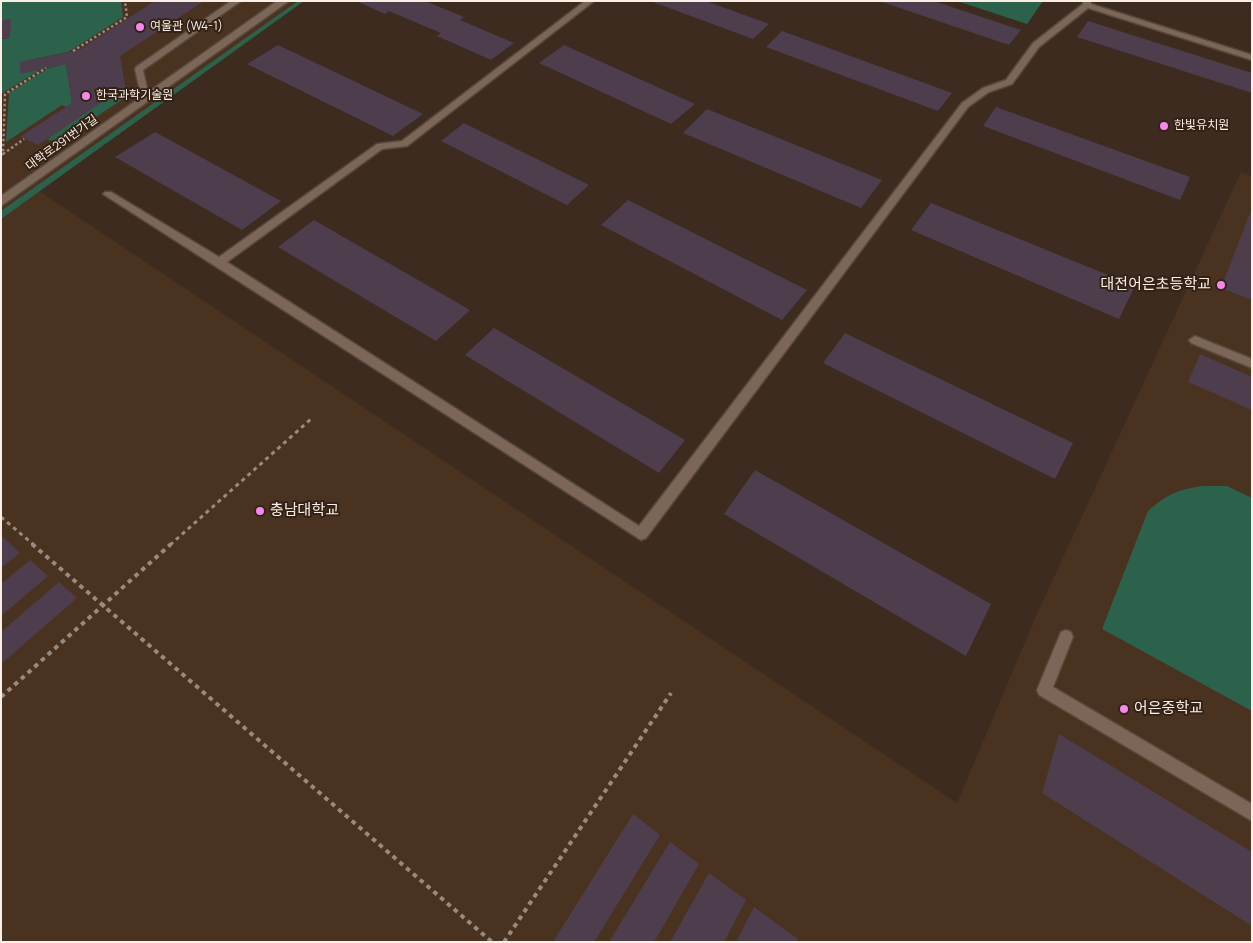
<!DOCTYPE html>
<meta charset="utf-8">
<style>
body{margin:0}
#map{position:relative;width:1253px;height:943px;overflow:hidden;background:#3d2b1f;font-family:Manrope,sans-serif}
canvas{display:block}
.frame{position:absolute;inset:0;border:2px solid #faeee5;pointer-events:none}
</style>
<div id="map">
<canvas width="1253" height="943"></canvas>
<div class="frame"></div>
</div>
<script>
const c = document.querySelector('canvas').getContext('2d');
c.lineJoin = 'round';
function fill(path, color) {
  c.fillStyle = color;
  c.fill(path, 'evenodd');
}
function stroke(path, color, width, dash) {
  c.strokeStyle = color;
  c.lineWidth = width;
  c.lineCap = dash ? 'butt' : 'round';
  c.setLineDash(dash || []);
  c.stroke(path);
}
function write(font, color, halo, rows, align = 'center') {
  c.font = font + ' Manrope,"Noto Sans KR",sans-serif';
  c.lineWidth = 4;
  c.setLineDash([]);
  c.textBaseline = 'middle';
  c.strokeStyle = halo;
  c.fillStyle = color;
  for (const [text, x, y, turn = 0] of rows) {
    c.save();
    c.translate(x, y);
    c.rotate((+turn || 0) * Math.PI / 180);
    c.textAlign = isNaN(turn) ? turn : align;
    if (halo) c.strokeText(text, 0, 0);
    c.fillText(text, 0, 0);
    c.restore();
  }
}
const built = new Path2D(`
 M1 1H304L39 191 957 803 1036 616 1241 172 1252 176V942H1Z`);
const green = new Path2D(`
 M1 1H121L123 17 68 52 20 62V73L40 70 1 94V39L10 38V19L1 21Z
 M298 1H304L1 219V211Z
 M957 1H1043L1027 24Z
 M66 64 72 103 66 107 62 105 6 142 9 93 49 68Z
 M125 86 128 88 129 95 57 143 47 139Z
 M1204 486H1227L1252 498V711L1102 629 1148 511C1167 494 1179 489 1204 486Z`);
const building = new Path2D(`
 M155 1H204L120 56 125 86 38 145 20 137 72 103 66 64 20 74V62L79 50Z
 M356 1H425L464 17 460 20 514 43 491 60 437 36 441 33 389 11 385 14Z
 M650 1H706L769 24 753 39Z
 M934 1 1021 30 1009 45 882 2Z
 M11 19 10 38 1 39V21Z
 M1088 21 1252 73V93L1077 37Z
 M782 31 952 93 938 111 766 47Z
 M278 45 423 114 393 136 247 64Z
 M564 45 695 104 671 124 539 63Z
 M996 107 1190 177 1180 200 983 126Z
 M707 109 882 180 861 208 683 133Z
 M464 123 589 185 567 205 441 141Z
 M155 132 281 201 242 230 115 157Z
 M628 200 807 290 782 320 601 225Z
 M931 203 1135 286 1119 319 911 230Z
 M1252 208V300L1221 288Z
 M314 220 470 310 436 341 278 247Z
 M494 328 685 440 659 473 465 355Z
 M845 333 1073 443 1055 479 823 363Z
 M1200 354 1252 377V410L1188 382Z
 M755 470 991 604 966 656 724 514Z
 M3 537 20 553 1 568V539Z
 M30 560 48 576 1 616V584Z
 M59 582 77 598 1 664V632Z
 M1059 734 1252 852V926L1042 793Z
 M633 814 660 835 594 942H553Z
 M670 842 699 864 654 942H609Z
 M709 873 746 900 724 942H670Z
 M754 907 798 939 796 942H736Z`);
const pathFar2 = new Path2D(`
 M73 51 127 17 125 1
 M3 154 24 139
 M1 155 3 154 5 94 46 68`);
const pathFar1 = new Path2D(`
 M1 517 34 545
 M170 545 311 419`);
const path = new Path2D(`
 M32 544 492 942
 M1 697 171 544
 M504 942 671 693`);
const lane = new Path2D(`
 M231 1H241L143 70 147 88 154 92V96H148L140 91 135 69 136 67Z
 M585 1H594L407 146 382 149 227 262 639 526 962 103 983 88 1006 80 1033 43 1083 4V1H1091V4L1252 55V60L1088 8 1039 47 1012 84 989 92 968 107 646 538 641 540 103 194 105 192H111L219 257 377 144 402 141Z
 M1195 336 1252 359V368L1191 343 1189 340Z
 M1066 630 1071 632 1073 637 1053 687 1252 804V821L1039 695 1037 690 1039 685 1061 632Z`);
const street = new Path2D(`
 M277 1H289L1 206V196Z`);
const markers = [
 [140,27,5,"#f788eb"],
 [86,96,5,"#f788eb"],
 [1164,126,5,"#f788eb"],
 [1221,285,5,"#f788eb"],
 [260,511,5,"#f788eb"],
 [1124,709,5,"#f788eb"]
];
const farPoinames = [
 ["여울관 (W4-1)",150,27],
 ["한국과학기술원",96,96],
 ["한빛유치원",1174,126]
];
const farStreetnames = [
 ["대학로291번가길",62,143,-36]
];
const poiNames = [
 ["대전어은초등학교",1211,285,"right"],
 ["충남대학교",270,511],
 ["어은중학교",1134,709]
];
fill(built, '#4a3221');
fill(green, '#2c624c');
fill(building, '#4d3d4d');
stroke(lane, '#57483c', 3);
stroke(street, '#57483c', 3);
stroke(pathFar2, '#998a7f', 2.5, [2.5, 2.5]);
stroke(pathFar1, '#998a7f', 3, [4, 4]);
stroke(path, '#998a7f', 4, [4.5, 4.5]);
fill(lane, '#7b6658');
fill(street, '#7b6658');
for (const [x, y, r, color] of markers) {
  const dot = new Path2D();
  dot.arc(x, y, r, 0, 2 * Math.PI);
  c.fillStyle = color;
  c.fill(dot);
  stroke(dot, '#332215', 2);
}
write('12px', '#faeee5', '#332215', farPoinames, 'left');
write('12px', '#faeee5', '#332215', farStreetnames);
write('15px', '#faeee5', '#332215', poiNames, 'left');
</script>
